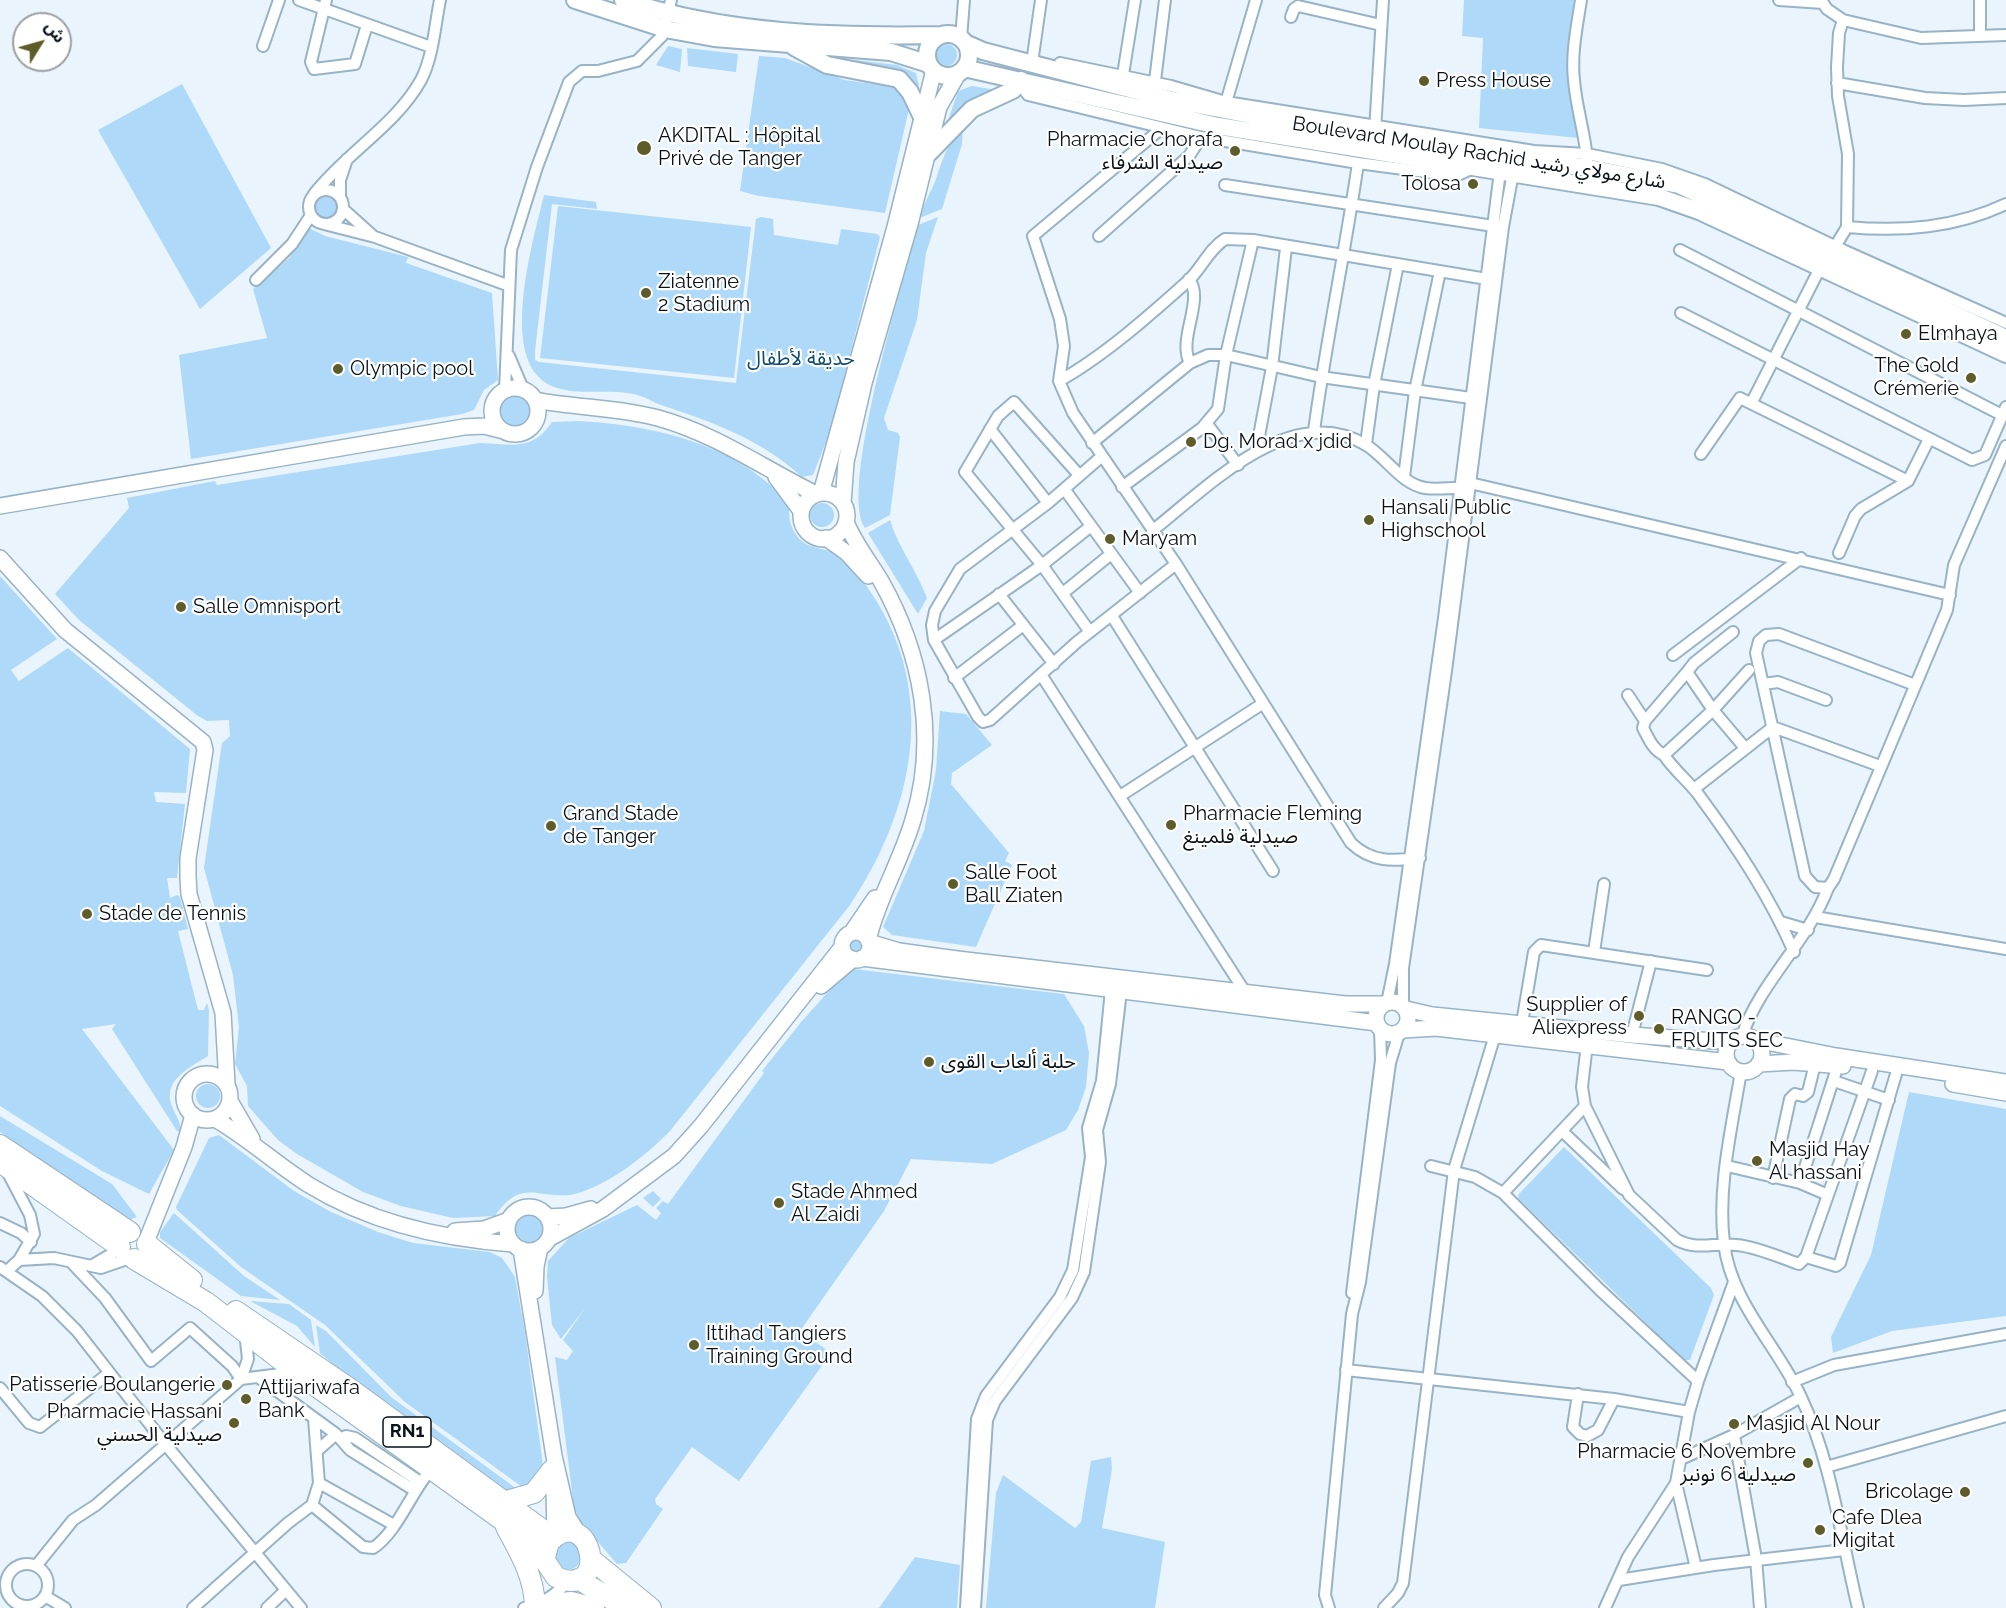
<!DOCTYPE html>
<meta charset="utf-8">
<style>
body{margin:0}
#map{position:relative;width:2006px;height:1608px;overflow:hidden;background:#e9f4fc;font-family:Raleway,"Noto Sans Arabic",sans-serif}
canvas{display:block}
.north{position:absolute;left:12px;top:12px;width:60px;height:60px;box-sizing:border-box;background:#fff;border:2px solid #9da0a3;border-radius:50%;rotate:53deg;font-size:16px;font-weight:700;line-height:24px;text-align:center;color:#091219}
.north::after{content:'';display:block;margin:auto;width:21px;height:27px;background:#5e5c28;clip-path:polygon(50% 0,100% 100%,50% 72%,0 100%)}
</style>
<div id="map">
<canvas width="2006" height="1608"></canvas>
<div class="north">ش</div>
</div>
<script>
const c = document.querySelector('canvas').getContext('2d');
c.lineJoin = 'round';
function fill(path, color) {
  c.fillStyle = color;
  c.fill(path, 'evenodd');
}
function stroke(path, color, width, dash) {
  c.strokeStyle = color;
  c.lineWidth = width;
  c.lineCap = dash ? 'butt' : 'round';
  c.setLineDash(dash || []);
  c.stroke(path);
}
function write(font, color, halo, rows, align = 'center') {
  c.font = font + ' Raleway,"Noto Sans Arabic",sans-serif';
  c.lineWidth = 4.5;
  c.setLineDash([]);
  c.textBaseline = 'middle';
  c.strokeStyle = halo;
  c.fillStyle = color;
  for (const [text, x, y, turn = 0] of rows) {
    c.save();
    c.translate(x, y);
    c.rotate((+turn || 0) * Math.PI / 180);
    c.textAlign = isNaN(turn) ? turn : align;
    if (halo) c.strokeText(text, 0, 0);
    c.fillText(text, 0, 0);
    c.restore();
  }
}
const green = new Path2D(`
 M1464 0H1574L1568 42 1578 138 1479 128 1483 38 1462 36Z
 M935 55a11 11 0 1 1 22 0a11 11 0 1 1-22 0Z
 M668 46 682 49 680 72 656 65Z
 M687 48 738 54 736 72 688 66Z
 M759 56 785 58 845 80 893 87 904 97 909 109 885 213 759 196 740 191Z
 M830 57 897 65 916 73 919 86 915 87Z
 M182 84 271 248 200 309 98 130Z
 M972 86 1003 91 947 124 958 91Z
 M963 125 962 144 942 209 919 218C924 203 931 192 936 179 943 158 948 142 963 125Z
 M544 195 596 202 597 209 552 204 535 351V360L539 362 736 383 756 219 761 217 773 219 774 235 838 245 841 229 877 234 880 237 831 429 813 475 802 477C762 440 713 422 661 405 654 403 648 398 640 396 608 385 559 403 536 374 505 336 534 237 544 195Z
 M315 208a11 11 0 1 1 22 0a11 11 0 1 1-22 0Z
 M558 206 751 227 734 378 540 358Z
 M938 217 926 253 917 320 884 418 888 430 898 433 900 437 890 515 865 528C838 490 905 276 918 225Z
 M309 228 325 236 408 257 406 263 492 293 498 380 484 390 474 410 462 414 191 459 179 355 267 338 253 289 289 258Z
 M497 411a17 17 0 1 1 34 0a17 17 0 1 1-34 0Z
 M578 421C653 425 739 444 790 505 786 522 796 543 814 547 820 549 826 549 831 552 847 560 863 580 872 594 939 695 913 811 850 905L670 1131C645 1156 615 1180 582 1192 543 1205 524 1173 495 1216L453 1218 401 1206 363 1192 297 1154 278 1140 248 1106 247 1086 235 1064 239 1027 233 975 204 868 222 743 230 736 229 720 207 721 198 716 79 620 55 594 129 508 127 498 215 481 217 485 480 443C511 444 532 452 552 422Z
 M810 515a12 12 0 1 1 24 0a12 12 0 1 1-24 0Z
 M890 520C898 547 917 571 927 598L918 614 868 533Z
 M0 576 57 639 11 670 19 681 68 648 190 749 186 793 154 792 156 802 185 804 177 878H167L170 898 177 895 180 897 188 929 178 931 198 1010H204L207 1003 209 1010 208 1056C190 1068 160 1080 173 1109 177 1118 181 1122 180 1131H177L112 1029 116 1024 82 1029 174 1150 149 1194 102 1171 0 1106Z
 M940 711 966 714 992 745 952 773 951 784 1009 853 1005 861 1012 865 976 947 892 935 883 927 924 831 936 770Z
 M845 945a10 10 0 1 1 20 0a10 10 0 1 1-20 0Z
 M854 969 1064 994 1084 1026 1089 1053 1086 1087 1078 1110 1066 1130 992 1164 911 1159 884 1211 800 1331 831 1353 739 1481 692 1447 655 1499 656 1504 663 1509 626 1563 617 1564 580 1521 574 1507 555 1357 567 1360 573 1351 563 1340 585 1308 561 1339 552 1325 547 1277 548 1261 569 1238 637 1205 656 1220 661 1213 656 1208 663 1201 668 1204 764 1073 762 1071 802 1021 846 972Z
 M196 1096a12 12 0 1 1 24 0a12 12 0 1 1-24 0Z
 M1909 1092 2006 1109V1316L1892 1331 1833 1353 1831 1337 1871 1255Z
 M0 1116 112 1184 137 1217 129 1220 0 1132Z
 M219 1135 294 1191 331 1212 378 1232 413 1243 490 1252 502 1258 515 1277 525 1332 544 1473 525 1489 405 1402 325 1325 241 1267 177 1210 176 1207 209 1138Z
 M1564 1147 1711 1288 1714 1295 1690 1360H1684L1519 1199 1518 1195Z
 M653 1191 661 1199 653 1207 643 1198Z
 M174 1213 244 1276 280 1300 241 1296 160 1238V1232Z
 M514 1229a15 15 0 1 1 30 0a15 15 0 1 1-30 0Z
 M250 1301 289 1304 311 1320 315 1347 297 1326Z
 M316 1325 326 1331 391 1397 521 1492 510 1497 343 1373 320 1353Z
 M1111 1457 1112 1469 1102 1528 1165 1542 1155 1608H986L996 1493 1003 1475 1075 1528 1081 1522 1091 1461Z
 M553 1556a14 14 0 1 1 28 0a14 14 0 1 1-28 0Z
 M915 1557 960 1565 957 1608H879Z`);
const street = new Path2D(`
 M299 0 431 47
 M326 0 311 62 314 69 355 64 367 25
 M1581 0C1577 26 1571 54 1574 80 1576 107 1585 133 1587 160
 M1779 0 1823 3
 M1821 0 1827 9 1843 20 1839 33 1837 67 1838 96 1848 154 1847 227 1833 250
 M1980 0V35
 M1291 17 1294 9 1298 6 1381 25
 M1843 20 1921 38 2006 35
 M961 39 964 0
 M263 46 279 0
 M1032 63 1041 0
 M1060 63 1171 86 1226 102 1534 151 1587 154 1662 169 1705 184 1845 251 2006 323
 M1023 80V88L1028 95 1201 137 1358 163 1456 176 1473 168
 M1122 81 1135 0
 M1837 83 1925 98 1964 100 2006 98
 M1154 89 1165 0
 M1225 106 1256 0
 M1162 128 1033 236 1060 319 1064 346 1059 381 1073 413 1176 564 1351 843C1372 863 1393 861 1420 858
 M1375 131 1383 0
 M1225 185 1500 227
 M309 207a17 17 0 1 1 34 0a17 17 0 1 1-34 0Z
 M314 194C346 153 396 125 421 80 433 57 435 25 440 0
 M340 197V180L347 159
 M343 209 372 235
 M324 224 375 237 507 285
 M1847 227C1902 232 1955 228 2006 204
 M1099 236 1189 156 1201 137
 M1680 250 2002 415
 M1189 279C1205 300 1177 339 1190 363
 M256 280 292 244 311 215
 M1681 313 1972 460 1985 455 2006 407
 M509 356 523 389
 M1059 381C1104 356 1150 315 1188 281 1202 268 1208 250 1225 239L1253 240 1493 280
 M505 390 511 250 537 167 569 82 582 71H598L637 61 662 36 671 0
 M1752 402 1820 268
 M1207 424 1238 465
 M990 429 1048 503
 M1314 431C1326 341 1345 253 1358 163
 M1092 443 1190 363 1208 355H1226L1321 377 1478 399
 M1366 444 1374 385 1398 264
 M1256 452 1272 367 1286 248
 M1701 454 1740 398 1908 481
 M1101 457 1048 503 960 569 935 611 932 625 934 640 978 717 983 722 990 720 1077 642 1176 564
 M1079 475 1014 402 998 416 965 472 1042 565 1090 632
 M1404 477 1415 391 1440 271
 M1470 483 1950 595
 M1122 487 1202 428 1218 409 1226 355 1253 240
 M1065 490 1140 593
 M1152 531C1208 487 1291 400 1366 445 1386 457 1401 484 1425 488 1438 490 1453 487 1466 488
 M1839 553 1855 516 1861 509 1908 481 1929 439
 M1063 593 1111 554
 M999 594 1054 664
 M1112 616 1273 871
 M1733 632 1694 663 1687 672 1713 710 1745 748
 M934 640 1042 565 1091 526
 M1673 655 1801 558
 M1749 670 1713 710 1664 755C1674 770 1687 780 1698 794 1735 844 1769 895 1794 952
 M1042 676 1245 992
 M954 678 1022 626
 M1763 684 1778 682 1826 700
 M1915 685 1779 634 1766 635 1759 641 1756 653 1805 876 1815 887 1828 888 1834 879 1947 610 1954 565 2006 446
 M1628 695 1645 721 1643 728C1649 739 1653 750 1664 755
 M1645 721 1687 672
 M1694 789 1773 727 1880 766
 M1120 796 1262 704
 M1815 917 2006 949
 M1781 922 1808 930
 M1594 952 1604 884
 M1387 1003 1395 964 1444 618 1500 171
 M1403 1006V968L1446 671 1503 227 1513 173
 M1522 1023 1534 952 1541 945 1707 970
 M1632 1035 1651 961
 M1742 1036C1760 982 1807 943 1828 888
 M1587 1044 1582 1087 1585 1106 1629 1195 1677 1240C1698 1251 1715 1242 1737 1245 1757 1247 1779 1257 1799 1264L1806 1257 1872 1071
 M1741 1071C1732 1127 1717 1187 1724 1243 1731 1303 1777 1345 1801 1397 1832 1463 1841 1538 1858 1608
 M1834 1081 1889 1100
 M1562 1131 1623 1189
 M1431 1166 1475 1177 1503 1193 1600 1290 1698 1381
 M1727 1166 1800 1183 1828 1195
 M1773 1178 1790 1099 1795 1094 1803 1096 1808 1092 1815 1064
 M1800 1183 1838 1065
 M1503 1193 1585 1106
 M0 1223 21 1233 31 1242
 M1806 1257 1836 1266 1840 1263 1896 1074
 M19 1260 54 1258 101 1268 130 1258
 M71 1262 105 1298 151 1361 190 1328 232 1366 241 1379
 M91 1266 120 1249
 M0 1267 42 1296 77 1331 166 1445 301 1608
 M7 1271 19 1260 34 1234 30 1215 7 1171
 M1352 1293 1381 1060 1380 1029
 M1346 1370 1614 1399
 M258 1377 336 1434 350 1450 414 1490
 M241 1379 297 1372
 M1792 1382 1834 1365 2006 1334
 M0 1388 29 1423 40 1427 109 1373
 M1578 1394 1573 1427 1580 1434 1587 1436 1598 1430 1614 1399 1689 1412
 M1734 1435 1756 1559 1760 1608
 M342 1438 346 1436 355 1438 420 1482
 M317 1451 336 1434
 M1681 1459 1734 1435 1801 1397
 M1826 1467 2006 1416
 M319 1483 394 1525
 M1676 1483 1696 1568
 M312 1505 363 1547 373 1548C397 1533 412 1490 432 1468
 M6 1585a21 21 0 1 1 42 0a21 21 0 1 1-42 0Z
 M36 1566 73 1520 96 1505 241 1379 248 1359 245 1332
 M1619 1580 1714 1565 1844 1550
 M45 1596 65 1608
 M193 1608 288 1523 312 1505 319 1483 314 1419
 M267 1608 285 1591
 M524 1608C543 1604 556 1595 568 1581
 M966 1608 977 1419 986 1396 1060 1297 1073 1270 1091 1157 1088 1128 1102 1081 1111 990
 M975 1608 987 1420 995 1401 1072 1298 1084 1272 1100 1162 1097 1130 1110 1084 1121 991
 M1329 1608 1325 1595 1352 1314 1360 1282 1390 1063 1399 1033
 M1384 1608 1398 1593 1403 1583 1454 1170 1495 1035
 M1605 1608 1628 1557 1676 1483 1689 1412 1698 1381 1734 1282`);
const secondary = new Path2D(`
 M492 411a23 23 0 1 1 46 0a23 23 0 1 1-46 0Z
 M535 400C576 408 618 407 658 418 716 434 763 468 816 494
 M776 477 801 511
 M821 493 895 227 934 70
 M801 516a23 23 0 1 1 46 0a23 23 0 1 1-46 0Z
 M843 503 846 462 864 383 910 224 939 107 959 72
 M0 506 464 427 484 426 504 431
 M846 522C855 544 869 561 881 581 922 654 938 739 913 820 901 861 878 898 868 940
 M826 538 847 553 868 576
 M0 558 65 630 203 742 205 750 188 858V877L189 894 223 1013 227 1084
 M852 932 875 898
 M842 946a14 14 0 1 1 28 0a14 14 0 1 1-28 0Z
 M869 942 899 951 957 959 1345 1004H1383
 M862 958 1377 1023
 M821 986 853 959
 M1376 1018a16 16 0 1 1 32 0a16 16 0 1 1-32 0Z
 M1406 1009 1432 1015 1632 1035 1714 1041 1732 1040
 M1403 1030 1436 1028 1728 1062
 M1726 1054a18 18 0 1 1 36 0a18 18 0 1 1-36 0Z
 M1756 1040 1836 1056 2006 1082
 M1759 1064 1793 1062 1843 1066
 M184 1097a23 23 0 1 1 46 0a23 23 0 1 1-46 0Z
 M1953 1084 2006 1093
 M230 1101 252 1139
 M215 1119C248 1138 276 1164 309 1185 369 1222 443 1239 513 1244
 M507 1229a22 22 0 1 1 44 0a22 22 0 1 1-44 0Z
 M548 1217 566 1216 591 1209
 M455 1231 484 1229 509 1220
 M550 1238 603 1209 674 1156 701 1126 842 947
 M146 1242 184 1147 193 1115
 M521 1249 554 1456 568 1517 580 1536
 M535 1291 536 1266 540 1248
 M554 1489 555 1536`);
const primary = new Path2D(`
 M575 0 665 29 714 38 891 52 929 64
 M623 0C727 34 834 37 942 35
 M927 55a21 21 0 1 1 42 0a21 21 0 1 1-42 0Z
 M965 43 983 51 1172 100 1277 120 1374 138 1588 168 1679 185 2006 338
 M794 47 827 65 899 79 910 92 922 117
 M964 68 1218 126 1659 197 1699 211 2006 354
 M929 153 972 109 1013 90 1021 80`);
const highway = new Path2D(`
 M0 1145 130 1232
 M0 1162 120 1247
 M147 1244 192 1280
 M134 1259 206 1302 299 1374 502 1520 534 1545 556 1577C612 1601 592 1500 549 1542L544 1561
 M236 1311 352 1390 554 1538
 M503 1502 534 1493 552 1470
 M506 1527C520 1553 534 1576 535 1606L571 1602 594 1608
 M592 1560 651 1608
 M578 1579 626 1608`);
const markers = [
 [1424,81,6,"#5e5c28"],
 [644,148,8,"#5e5c28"],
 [1235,151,6,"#5e5c28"],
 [1473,184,6,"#5e5c28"],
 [646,293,6,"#5e5c28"],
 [1906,334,6,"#5e5c28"],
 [338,369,6,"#5e5c28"],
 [1971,378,6,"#5e5c28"],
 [1191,442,6,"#5e5c28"],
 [1369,520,6,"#5e5c28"],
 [1110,539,6,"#5e5c28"],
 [181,607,6,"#5e5c28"],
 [1171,825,6,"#5e5c28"],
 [551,826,6,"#5e5c28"],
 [953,884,6,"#5e5c28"],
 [87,914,6,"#5e5c28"],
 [1639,1016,6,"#5e5c28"],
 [1659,1029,6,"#5e5c28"],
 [929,1062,6,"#5e5c28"],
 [1757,1161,6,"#5e5c28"],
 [779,1203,6,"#5e5c28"],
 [694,1345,6,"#5e5c28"],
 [227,1385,6,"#5e5c28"],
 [246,1399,6,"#5e5c28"],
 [234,1423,6,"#5e5c28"],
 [1734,1424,6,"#5e5c28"],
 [1808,1463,6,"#5e5c28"],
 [1965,1492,6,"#5e5c28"],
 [1820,1530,6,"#5e5c28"]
];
const shields = [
 [407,1432,48]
];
const shieldNames = [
 ["RN1",407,1432]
];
const poiNames = [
 ["Press House",1436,81],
 ["AKDITAL : Hôpital",658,136],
 ["Privé de Tanger",658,159],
 ["Pharmacie Chorafa",1223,140,"right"],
 ["صيدلية الشرفاء",1223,163,"right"],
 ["Tolosa",1461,184,"right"],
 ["Ziatenne",658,282],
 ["2 Stadium",658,305],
 ["Elmhaya",1918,334],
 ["The Gold",1959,366,"right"],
 ["Crémerie",1959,389,"right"],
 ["Olympic pool",350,369],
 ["Dg. Morad x jdid",1203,442],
 ["Hansali Public",1381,508],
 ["Highschool",1381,531],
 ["Maryam",1122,539],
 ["Salle Omnisport",193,607],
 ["Grand Stade",563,814],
 ["de Tanger",563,837],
 ["Pharmacie Fleming",1183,814],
 ["صيدلية فلمينغ",1183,837],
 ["Salle Foot",965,873],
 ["Ball Ziaten",965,896],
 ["Stade de Tennis",99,914],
 ["Supplier of",1627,1005,"right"],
 ["Aliexpress",1627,1028,"right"],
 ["RANGO -",1671,1018],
 ["FRUITS SEC",1671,1041],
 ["حلبة ألعاب القوى",941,1062],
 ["Masjid Hay",1769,1150],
 ["Al hassani",1769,1173],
 ["Stade Ahmed",791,1192],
 ["Al Zaidi",791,1215],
 ["Ittihad Tangiers",706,1334],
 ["Training Ground",706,1357],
 ["Patisserie Boulangerie",215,1385,"right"],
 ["Attijariwafa",258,1388],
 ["Bank",258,1411],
 ["Pharmacie Hassani",222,1412,"right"],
 ["صيدلية الحسني",222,1435,"right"],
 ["Masjid Al Nour",1746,1424],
 ["Pharmacie 6 Novembre",1796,1452,"right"],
 ["صيدلية 6 نونبر",1796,1475,"right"],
 ["Bricolage",1953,1492,"right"],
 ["Cafe Dlea",1832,1518],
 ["Migitat",1832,1541]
];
const streetNames = [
 ["Boulevard Moulay Rachid شارع مولاي رشيد",1479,153,9]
];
const parkNames = [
 ["حديقة لأطفال",801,359]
];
fill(green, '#afd9f8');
stroke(street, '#98b3c6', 14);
stroke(secondary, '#98b3c6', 18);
stroke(primary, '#98b3c6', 20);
stroke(highway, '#98b3c6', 22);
stroke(street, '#fff', 10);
stroke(secondary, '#fff', 15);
stroke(primary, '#fff', 16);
stroke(highway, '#fff', 20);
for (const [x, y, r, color] of markers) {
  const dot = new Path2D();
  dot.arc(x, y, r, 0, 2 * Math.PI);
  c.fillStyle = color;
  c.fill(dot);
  stroke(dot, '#fff', 2);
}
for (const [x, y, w] of shields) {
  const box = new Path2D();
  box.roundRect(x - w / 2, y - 15, w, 30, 4.5);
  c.fillStyle = '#fff';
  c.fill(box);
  stroke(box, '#091219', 1.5);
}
write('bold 18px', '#091219', null, shieldNames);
write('20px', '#091219', '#fff', poiNames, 'left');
write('20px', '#091219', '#fff', streetNames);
write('20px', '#0e4b6d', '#fff', parkNames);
</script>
